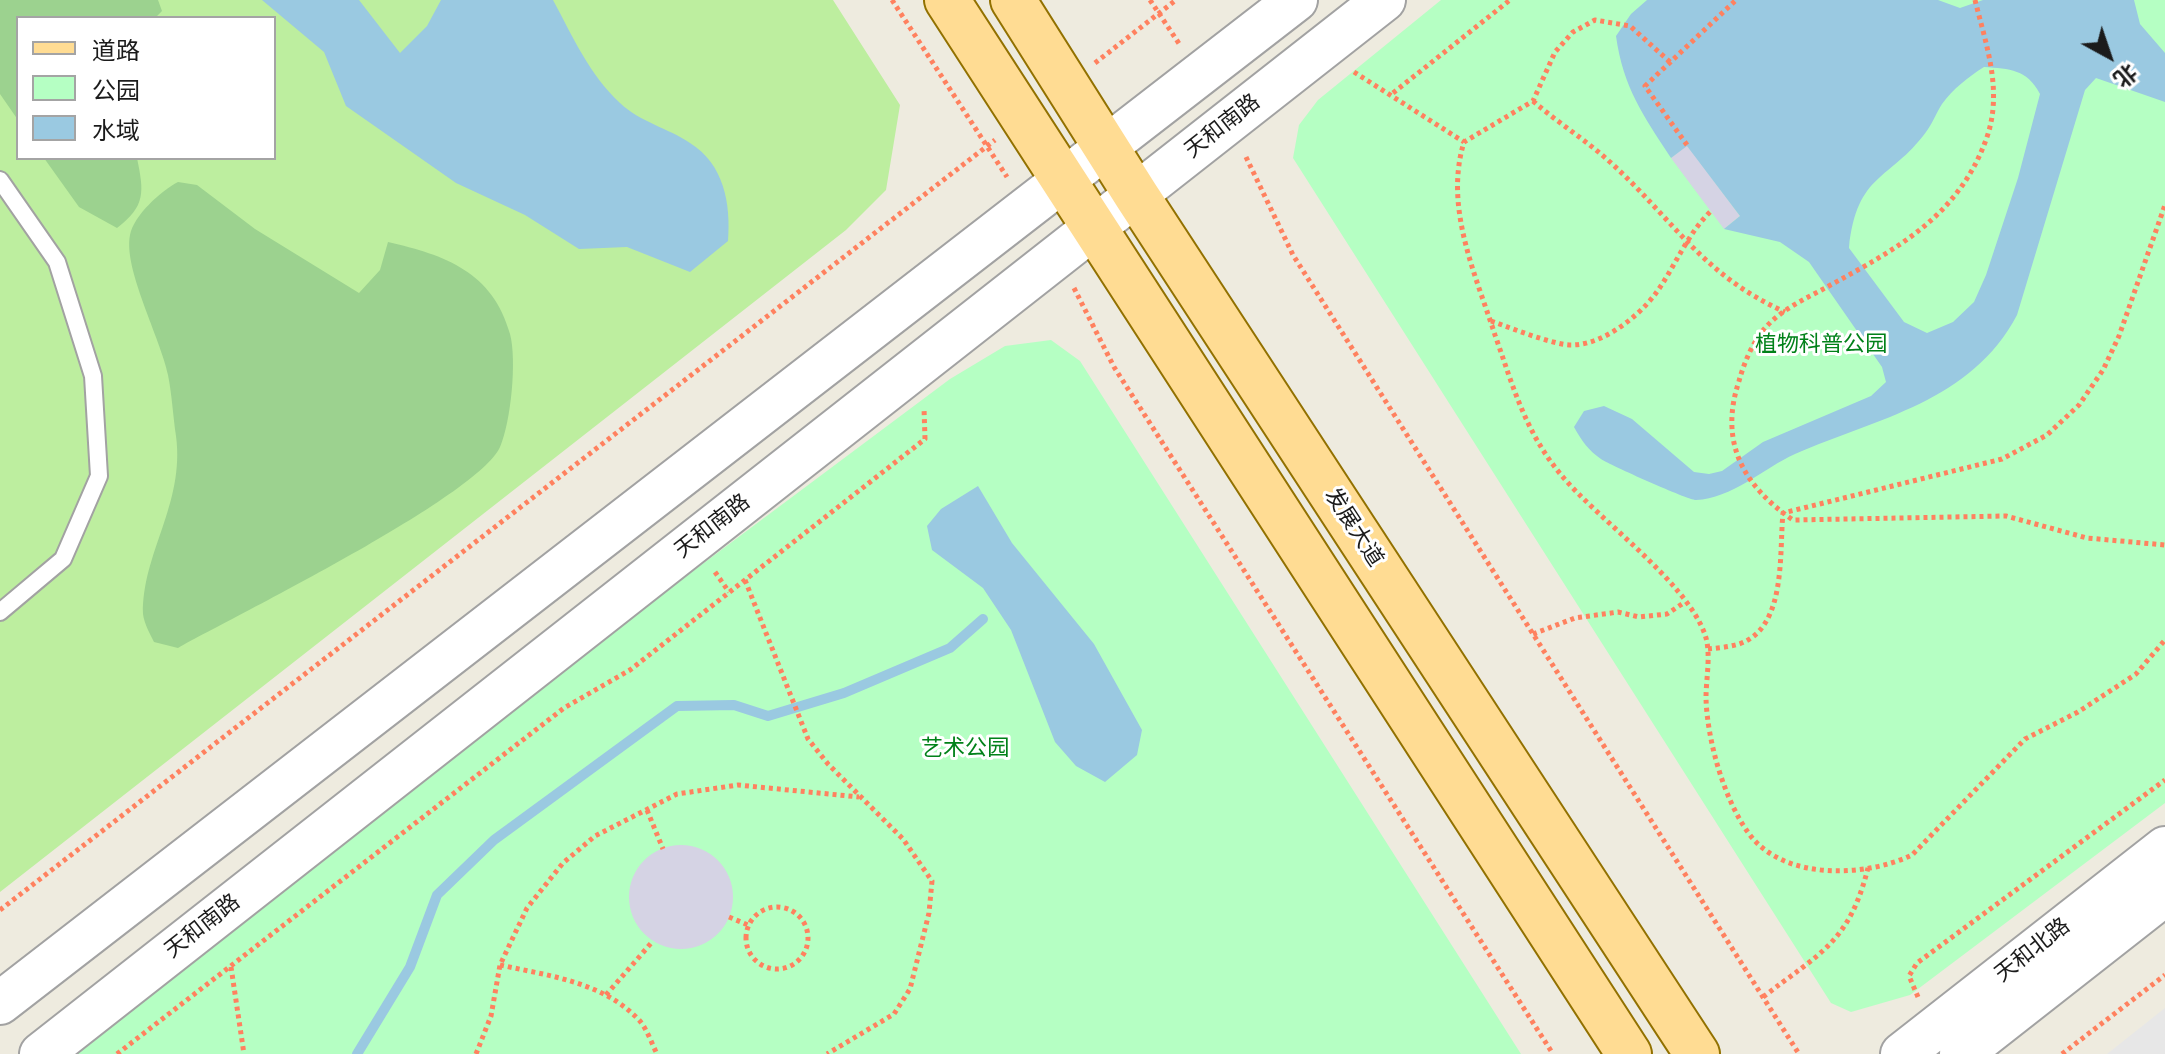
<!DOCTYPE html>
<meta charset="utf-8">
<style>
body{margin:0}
#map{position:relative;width:2165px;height:1054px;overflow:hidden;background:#eeebdf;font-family:"Sofia Sans Condensed","Noto Sans SC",sans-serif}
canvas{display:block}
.legend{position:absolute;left:16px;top:16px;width:260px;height:144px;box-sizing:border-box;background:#fff;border:2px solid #a4a4a4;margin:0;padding:10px 14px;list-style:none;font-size:24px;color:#1b1b1b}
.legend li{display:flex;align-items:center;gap:16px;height:40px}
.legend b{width:40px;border:2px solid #a4a4a4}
.north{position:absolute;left:2069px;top:16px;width:80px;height:80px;-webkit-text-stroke:6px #fff;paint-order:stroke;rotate:140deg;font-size:22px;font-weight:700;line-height:32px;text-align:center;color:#1b1b1b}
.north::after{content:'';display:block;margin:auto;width:28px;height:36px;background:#1b1b1b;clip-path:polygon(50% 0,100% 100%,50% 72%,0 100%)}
</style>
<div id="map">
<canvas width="2165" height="1054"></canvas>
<ul class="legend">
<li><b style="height:10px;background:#ffdc93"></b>道路</li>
<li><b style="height:22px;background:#b5ffc3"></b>公园</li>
<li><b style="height:22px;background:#9ac9e1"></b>水域</li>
</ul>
<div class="north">北</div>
</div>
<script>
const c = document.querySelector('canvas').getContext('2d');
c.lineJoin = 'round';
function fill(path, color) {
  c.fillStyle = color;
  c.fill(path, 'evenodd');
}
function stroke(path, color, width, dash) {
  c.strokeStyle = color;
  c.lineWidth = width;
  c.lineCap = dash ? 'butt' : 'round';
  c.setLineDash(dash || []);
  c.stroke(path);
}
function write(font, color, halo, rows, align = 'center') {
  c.font = font + ' "Sofia Sans Condensed","Noto Sans SC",sans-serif';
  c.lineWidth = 6;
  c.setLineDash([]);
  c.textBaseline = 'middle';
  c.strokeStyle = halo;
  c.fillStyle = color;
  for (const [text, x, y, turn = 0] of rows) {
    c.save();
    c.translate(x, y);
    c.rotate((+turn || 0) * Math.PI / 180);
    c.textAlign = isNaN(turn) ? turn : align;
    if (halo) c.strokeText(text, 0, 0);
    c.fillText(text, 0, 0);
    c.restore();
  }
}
const grass = new Path2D(`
 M0 0H833L900 105 886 190 846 230 0 892ZM18 18H274V158H18Z`);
const forest = new Path2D(`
 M0 0H158L162 11 155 18H18V120L0 94Z
 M44 158H137C144 192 146 206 117 228L79 207Z
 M178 182 197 185 255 229 359 293 380 270 388 242C445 255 493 272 510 334 517 360 511 422 500 447 477 497 237 615 178 648L154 642C150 634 144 623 143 614 142 553 185 504 176 436 173 416 172 395 168 375 161 339 123 269 130 235 134 215 161 191 178 182Z`);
const park = new Path2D(`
 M1441 0H2165V803L1910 995 1851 1012 1831 1003 1293 158 1299 125 1318 100Z
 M1051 340 1080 361 1521 1054H59L585 644 673 586 950 379 1005 346Z`);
const parking = new Path2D(`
 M2165 1008V1054H2107Z`);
const plaza = new Path2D(`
 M1687 145 1740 216 1724 229 1671 158Z
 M629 897a52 52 0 1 1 104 0a52 52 0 1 1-104 0Z`);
const water = new Path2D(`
 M262 0H359L400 53 427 26 441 0H553C573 37 589 74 620 103 640 122 668 128 690 143 724 164 731 204 728 241L690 272 627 247 579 249 525 215 456 183 346 106 324 52Z
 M1647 0H1938L1960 8 1983 0H2134L2140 24 2165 53V102L2096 78 2085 90 2017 315C1971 402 1878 418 1795 454 1764 468 1731 499 1696 500 1688 500 1610 465 1601 459 1589 451 1581 440 1574 427L1584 411 1604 406 1632 419 1694 472 1709 474 1722 471 1763 442 1871 396 1886 382 1882 367 1809 262 1780 242 1724 229 1740 216 1687 146 1671 158C1643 115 1623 87 1616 36L1631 14ZM1984 67C2010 69 2027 69 2040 94L2018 178 1986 275 1974 302 1953 322 1927 333 1904 322 1849 248C1857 172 1890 181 1926 132 1933 123 1936 113 1942 104 1953 89 1968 77 1984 67Z
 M978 486 1012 543 1094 644 1142 730 1137 755 1105 782 1076 766 1055 742 1011 630 983 588 932 550 927 526 941 509Z`);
const stream = new Path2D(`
 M357 1054 410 967 437 895 494 840 677 706 734 705 768 716 844 693 950 648 983 619`);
const path = new Path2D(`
 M892 0 1007 177
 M1150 0 1180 45
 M1975 0C1986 45 2003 90 1987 137 1959 217 1896 249 1827 287 1807 298 1782 309 1766 327 1753 341 1744 363 1739 381 1719 441 1742 485 1793 520L2006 516 2087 538 2165 545
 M1670 62 1630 26 1595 20 1573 32 1555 52 1533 101 1464 142C1444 207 1475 273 1495 335 1513 386 1525 432 1562 476 1600 521 1683 579 1704 632 1712 651 1706 677 1706 698 1707 739 1724 801 1750 835 1785 881 1866 877 1912 855L2025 739 2078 712 2136 674 2165 640
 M1095 63 1176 0
 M1354 72 1464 142
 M1393 93 1510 0
 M1533 101C1558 123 1586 140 1610 162 1674 220 1702 275 1785 312
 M1687 145 1645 86 1736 0
 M1246 157 1293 255 1799 1054
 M1074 288 1114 367 1553 1054
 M1491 321C1514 329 1538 339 1562 344 1595 351 1637 319 1656 293 1675 267 1687 234 1711 211
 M715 572 729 592
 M745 580 808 739 828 764 903 839 932 881 929 913 910 989 894 1014 827 1054
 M1533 634 1575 618 1618 612 1639 617 1667 614 1685 602
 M1708 649C1718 648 1729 647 1739 644 1787 628 1779 553 1783 513L2002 459 2047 435 2079 405 2103 370 2119 336 2165 205
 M647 810 663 849
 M746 938a31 31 0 1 1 62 0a31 31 0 1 1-62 0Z
 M0 910 995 140
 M729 917 748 925
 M500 965C550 976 603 982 639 1020 647 1029 652 1044 657 1054
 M231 967 244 1054
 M606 995 653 941
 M1763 997C1820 953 1849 943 1868 868
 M1918 997 1909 976 1917 963 2165 780
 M117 1054 564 708 630 670 925 439 924 408
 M476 1054 491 1016 500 965 527 908 563 863 595 836 677 794 738 785 859 797
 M2062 1054 2165 975`);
const service = new Path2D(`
 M0 180 57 262 93 376 99 476 63 559 0 612`);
const tertiary = new Path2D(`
 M0 1003 1296 0
 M41 1054 1384 0
 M1902 1054 2165 848
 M1961 1054 2165 894`);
const primary = new Path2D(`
 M947 0 1629 1054
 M1013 0 1136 195 1697 1054`);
const streetNames = [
 ["天和南路",1223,127,-38],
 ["天和南路",713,527,-38],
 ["发展大道",1353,528,57],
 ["天和南路",203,927,-38],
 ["天和北路",2033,951,-38]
];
const parkNames = [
 ["植物科普公园",1821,345],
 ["艺术公园",965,749]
];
fill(grass, '#bdee9f');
fill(forest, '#9cd28f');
fill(park, '#b5ffc3');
fill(parking, '#e7e7e7');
fill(plaza, '#d5d3e4');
fill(water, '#9ac9e1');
stroke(stream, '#9ac9e1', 10);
stroke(service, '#a2a2a2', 20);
stroke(tertiary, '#a2a2a2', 46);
stroke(primary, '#927100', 48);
stroke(path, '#ff815f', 5, [4, 4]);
stroke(service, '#fff', 16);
stroke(tertiary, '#fff', 42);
stroke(primary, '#ffdc93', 44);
write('22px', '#1b1b1b', '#fff', streetNames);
write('22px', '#018119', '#fff', parkNames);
</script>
